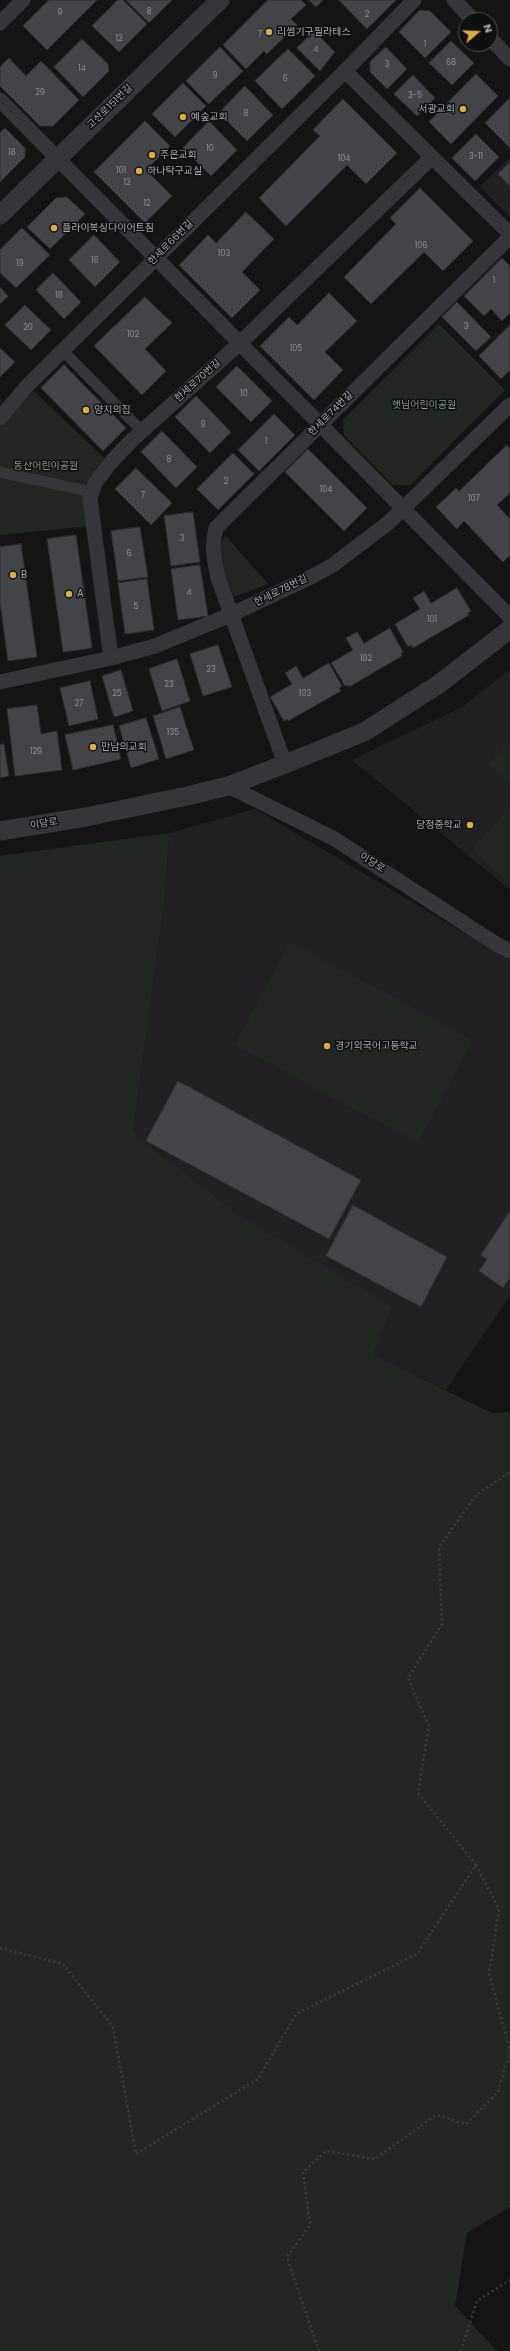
<!DOCTYPE html>
<meta charset="utf-8">
<style>
body{margin:0}
#map{position:relative;width:510px;height:2351px;overflow:hidden;background:#141415;font-family:Poppins,sans-serif}
canvas{display:block}
.north{position:absolute;left:458px;top:12px;width:40px;height:40px;box-sizing:border-box;background:#0f0f10;border:1px solid #4c4d52;border-radius:50%;rotate:71deg;font-size:11px;font-weight:700;line-height:16px;text-align:center;color:#a7abb4}
.north::after{content:'';display:block;margin:auto;width:14px;height:18px;background:#ddab44;clip-path:polygon(50% 0,100% 100%,50% 72%,0 100%)}
</style>
<div id="map">
<canvas width="510" height="2351"></canvas>
<div class="north">N</div>
</div>
<script>
const c = document.querySelector('canvas').getContext('2d');
c.lineJoin = 'round';
function fill(path, color) {
  c.fillStyle = color;
  c.fill(path, 'evenodd');
}
function stroke(path, color, width, dash) {
  c.strokeStyle = color;
  c.lineWidth = width;
  c.lineCap = dash ? 'butt' : 'round';
  c.setLineDash(dash || []);
  c.stroke(path);
}
function write(font, color, halo, rows, align = 'center') {
  c.font = font + ' Poppins,"Noto Sans KR",sans-serif';
  c.lineWidth = 3;
  c.setLineDash([]);
  c.textBaseline = 'middle';
  c.strokeStyle = halo;
  c.fillStyle = color;
  for (const [text, x, y, turn = 0] of rows) {
    c.save();
    c.translate(x, y);
    c.rotate((+turn || 0) * Math.PI / 180);
    c.textAlign = isNaN(turn) ? turn : align;
    if (halo) c.strokeText(text, 0, 0);
    c.fillText(text, 0, 0);
    c.restore();
  }
}
const built = new Path2D(`
 M510 157V217L480 187Z
 M510 669V890L352 760 462 707Z
 M255 809 510 960V1295L446 1390 373 1355 246 1220 133 1133 165 897 169 833Z`);
const green = new Path2D(`
 M439 324 505 390 410 485H393L344 435 343 420Z
 M34 391 104 458C82 486 85 493 88 526L0 535V427Z
 M225 535 268 584 229 599C223 577 214 557 225 535Z
 M510 741V785L489 764Z
 M510 808V885L472 849Z
 M169 833 165 897 133 1133 246 1220 391 1307 373 1355 492 1413 510 1412V2207L467 2233 455 2306 497 2351H0V856Z
 M290 942 473 1040 418 1143 235 1045Z`);
const building = new Path2D(`
 M49 0H97L47 50 23 26Z
 M118 0H123L147 24 119 52 92 26Z
 M126 0H172L149 23Z
 M268 0H301L306 5 291 19 297 25 267 54 264 51 246 69 223 45Z
 M309 0H323L316 7Z
 M339 0H396L367 29Z
 M420 10 430 11 451 32 425 58 399 32Z
 M314 31 335 52 320 71 297 48Z
 M82 39 108 64 109 71 83 97 54 67Z
 M451 41 474 63 452 85 429 63Z
 M220 47 243 71 209 104 186 81Z
 M386 47 407 69 387 89 370 72V62Z
 M288 49 315 76 282 109 255 81Z
 M9 58 26 76 41 61 79 100 53 126H40L0 86V67Z
 M476 74 498 96 451 144 429 122Z
 M413 75 435 98 417 116 394 94Z
 M183 83 206 106 175 137 152 114Z
 M245 86 273 115 247 141 219 113Z
 M510 98V148L485 123Z
 M343 99 397 153 366 184 347 165 286 226 259 198 320 136 313 130Z
 M145 121 170 146 146 170 172 196 145 223 94 172Z
 M209 121 237 150 211 176 183 148Z
 M5 128 25 148V157L0 182V133Z
 M476 134 499 157 475 181 452 158Z
 M510 162V186L498 174Z
 M420 188 473 241 443 271 424 252 371 304 344 277 396 224 390 218Z
 M67 197 85 214 50 249 27 227 56 198Z
 M246 212 274 239 242 272 260 290 232 318 179 265 208 235 216 243Z
 M22 228 50 255 16 288 0 273V250Z
 M94 235 120 262 95 287 69 260Z
 M502 258 510 266V313L502 321 491 309 484 316 464 296Z
 M53 273 81 302 64 319 36 290Z
 M0 287 8 296 0 304Z
 M329 293 357 321 325 352 343 370 314 400 260 346 289 317 297 325Z
 M145 297 172 323 145 349 166 371 142 395 94 346Z
 M457 302 491 337 476 351 442 317Z
 M25 305 51 330 31 350 5 325Z
 M510 325V370L501 379 479 356Z
 M0 348 15 362 0 377Z
 M64 365 126 428 103 451 41 388Z
 M237 366 272 401 251 422 216 387Z
 M196 396 231 432 210 453 175 417Z
 M274 414 295 435 259 471 238 450Z
 M162 431 197 467 176 488 141 452Z
 M507 445 510 449V493L497 505 510 519V555L503 562 464 521 457 529 436 507 456 488 459 491Z
 M308 449 367 508 344 531 285 472Z
 M233 453 254 474 218 510 197 489Z
 M136 468 172 503 151 525 115 489Z
 M193 512 200 562 171 566 164 516Z
 M140 527 148 577 118 581 111 531Z
 M76 535 92 648 63 652 47 539Z
 M21 544 37 657 8 661 0 603V547Z
 M200 565 208 616 178 620 171 569Z
 M147 579 154 630 125 634 118 583Z
 M457 588 471 611 468 613 469 615 413 648 411 645 408 647 395 624 420 609 413 598 424 591 431 603Z
 M390 628 403 652 401 653 402 656 349 687 348 685 345 686 331 663 353 650 346 638 357 632 364 643Z
 M218 645 232 687 203 696 190 654Z
 M177 659 190 701 162 711 149 669Z
 M329 663 342 686 339 688 341 691 288 721 287 719 284 721 270 697 292 684 285 673 296 666 303 678Z
 M121 670 133 711 114 717 102 676Z
 M90 681 98 719 69 726 60 688Z
 M37 705 41 734 57 731 62 770 15 776 7 709Z
 M180 707 194 750 166 759 153 716Z
 M146 718 159 759 131 768 119 726Z
 M113 725 121 759 73 770 65 735Z
 M4 744 9 776 0 778V745Z
 M178 1081 361 1180 329 1239 146 1141Z
 M353 1205 447 1257 421 1307 326 1256Z
 M510 1211V1278L503 1288 479 1271 487 1259 481 1255Z`);
const path = new Path2D(`
 M476 1865 418 1793 429 1726 408 1678 442 1624 439 1547 476 1495 510 1472
 M0 1948 63 1964 113 2027 136 2154 258 2079 296 2014 417 1954 476 1865 499 1909 489 1973 510 2051
 M319 2351 287 2257 310 2225 303 2172 326 2151 375 2159 436 2115 466 2124 498 2092 510 2051
 M461 2351 477 2301 510 2280`);
const pedestrian = new Path2D(`
 M63 351 142 431
 M0 472 92 492`);
const minor = new Path2D(`
 M454 0 473 20
 M0 23 23 0
 M490 38 510 59
 M345 71 510 234
 M0 100 510 617
 M0 418 29 384 345 71 414 0
 M111 658 90 499 95 483 111 462 132 440 240 343 432 157
 M0 682 111 658 155 646 230 615 311 577 333 565 388 523 510 405
 M285 764 218 578C214 560 211 545 216 528L510 237
 M228 786 333 838 496 944 510 951`);
const tertiary = new Path2D(`
 M0 215 220 0
 M0 831 86 817 187 796 228 786 285 764 364 732 439 684 510 629`);
const markers = [
 [269,32,4,"#ddab44"],
 [463,109,4,"#ddab44"],
 [183,117,4,"#ddab44"],
 [152,155,4,"#ddab44"],
 [139,171,4,"#ddab44"],
 [54,228,4,"#ddab44"],
 [86,410,4,"#ddab44"],
 [13,575,4,"#ddab44"],
 [69,594,4,"#ddab44"],
 [93,747,4,"#ddab44"],
 [470,825,4,"#ddab44"],
 [327,1046,4,"#ddab44"]
];
const numberNames = [
 ["8",149,12],
 ["9",60,13],
 ["2",367,15],
 ["7",260,35],
 ["12",119,39],
 ["1",425,45],
 ["4",316,50],
 ["68",451,63],
 ["3",387,65],
 ["14",82,69],
 ["9",215,76],
 ["6",285,79],
 ["29",40,93],
 ["3-5",415,96],
 ["8",246,114],
 ["10",210,149],
 ["18",12,153],
 ["3-11",476,157],
 ["104",344,159],
 ["101",121,171],
 ["12",127,183],
 ["12",147,204],
 ["106",421,246],
 ["103",224,254],
 ["16",95,261],
 ["19",20,264],
 ["1",494,281],
 ["18",59,296],
 ["3",466,327],
 ["20",28,328],
 ["102",133,335],
 ["105",296,349],
 ["10",244,394],
 ["9",203,425],
 ["1",266,442],
 ["8",169,460],
 ["2",226,482],
 ["104",326,490],
 ["7",143,496],
 ["107",474,499],
 ["3",182,539],
 ["6",129,554],
 ["4",189,593],
 ["5",136,607],
 ["101",432,620],
 ["102",366,659],
 ["23",211,670],
 ["23",169,685],
 ["25",117,694],
 ["103",305,694],
 ["27",79,704],
 ["135",173,733],
 ["129",36,752]
];
const poiNames = [
 ["리썸기구필라테스",277,32],
 ["서광교회",455,109,"right"],
 ["예숲교회",191,117],
 ["주은교회",160,155],
 ["하나탁구교실",147,171],
 ["플라이복싱다이어트짐",62,228],
 ["양지의집",94,410],
 ["B",21,575],
 ["A",77,594],
 ["만남의교회",101,747],
 ["당정중학교",462,825,"right"],
 ["경기외국어고등학교",335,1046]
];
const streetNames = [
 ["고산로151번길",110,107,-44],
 ["한세로66번길",171,243,-45],
 ["한세로70번길",198,381,-42],
 ["한세로74번길",331,414,-45],
 ["한세로78번길",281,591,-26],
 ["이당로",44,824,-9],
 ["이당로",372,863,33]
];
const parkNames = [
 ["햇님어린이공원",424,405],
 ["동산어린이공원",46,466]
];
fill(built, '#202022');
fill(green, '#202721');
fill(building, '#434448');
stroke(building, '#2e2e31', 1);
stroke(path, '#3b3c40', 2.5, [2, 3]);
stroke(pedestrian, '#353639', 11);
stroke(minor, '#353639', 15);
stroke(tertiary, '#353639', 19);
for (const [x, y, r, color] of markers) {
  const dot = new Path2D();
  dot.arc(x, y, r, 0, 2 * Math.PI);
  c.fillStyle = color;
  c.fill(dot);
  stroke(dot, '#0f0f10', 1.5);
}
write('8px', '#8e9199', null, numberNames);
write('10px', '#a7abb4', '#0f0f10', poiNames, 'left');
write('10px', '#a7abb4', '#0f0f10', streetNames);
write('10px', '#809d82', '#0f0f10', parkNames);
</script>
